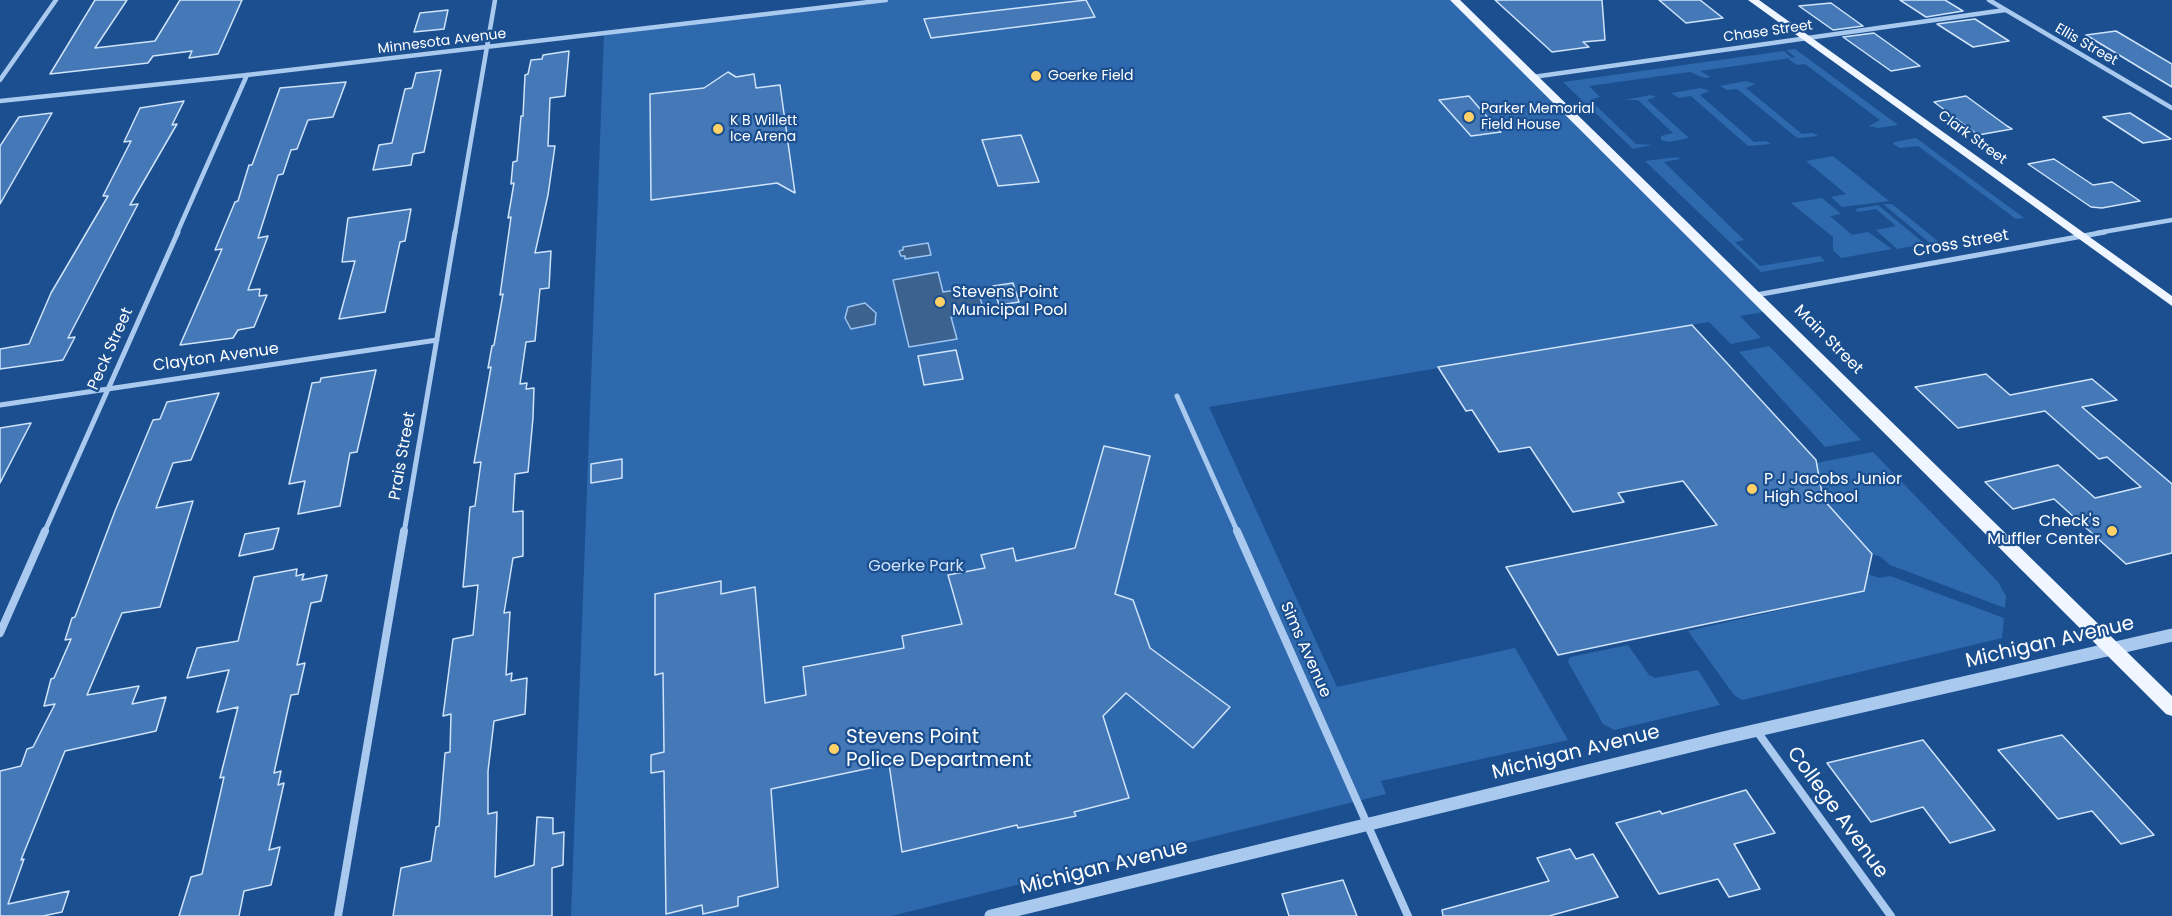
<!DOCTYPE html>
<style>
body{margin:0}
canvas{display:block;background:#1b4f8f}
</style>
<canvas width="2172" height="916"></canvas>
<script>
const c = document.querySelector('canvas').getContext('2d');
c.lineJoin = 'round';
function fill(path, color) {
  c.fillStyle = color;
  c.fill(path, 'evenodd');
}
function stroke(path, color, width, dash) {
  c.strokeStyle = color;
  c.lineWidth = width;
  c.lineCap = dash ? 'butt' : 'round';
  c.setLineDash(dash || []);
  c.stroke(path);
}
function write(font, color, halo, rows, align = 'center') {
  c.font = font + ' Poppins,sans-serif';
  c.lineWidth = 4.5;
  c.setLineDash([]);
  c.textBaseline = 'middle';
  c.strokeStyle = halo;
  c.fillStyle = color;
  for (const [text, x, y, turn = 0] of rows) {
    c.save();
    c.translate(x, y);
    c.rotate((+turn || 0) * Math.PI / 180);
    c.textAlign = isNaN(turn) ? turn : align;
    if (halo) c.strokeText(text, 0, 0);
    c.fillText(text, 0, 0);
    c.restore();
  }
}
const green = new Path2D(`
 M886 0H1455L1770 311 1740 316 1761 338 1731 344 1709 322 1209 407 1337 687 1515 648 1568 740 1381 781 1386 794 891 916H571L604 34Z
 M1795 49 1898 125 1878 128 1869 126 1880 120 1805 64 1797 65 1788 59 1791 58 1700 71 1711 77 1704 78 1690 72 1589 86 1600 97 1590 100 1636 144 1652 145 1633 149 1563 82 1784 51 1792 58 1795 57 1786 50Z
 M1746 81 1755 84 1746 88 1802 134 1813 133 1818 136 1797 138 1737 89 1727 90 1720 86Z
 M1701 88 1709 91 1700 95 1754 142 1766 141 1771 144 1748 146 1691 96 1679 98 1671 93Z
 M1651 95 1656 97 1647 100 1689 138 1669 142 1661 140V136L1673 133 1638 100H1624Z
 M1916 138 2024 218 2016 219 1918 146 1900 148 1893 144 1894 142Z
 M1833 156 1889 201 1842 207 1831 197 1846 194 1806 161Z
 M1678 157 1680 159 1664 162 1744 240 1735 242 1760 266 1820 256 1825 261 1761 272 1645 161Z
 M1822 198 1841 214 1830 216 1852 235 1868 232 1892 249 1841 258 1833 250V237L1791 203Z
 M1883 204H1892L1939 242 1930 243Z
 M1878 205 1925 244 1897 249 1876 230 1896 226 1876 209 1858 212 1855 209Z
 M1770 346V347L1861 440 1825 447 1739 352Z
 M1873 452 1998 582 2006 596 2005 608 1890 565 1881 557 1872 554 1811 485 1816 463Z
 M1867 574 1880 578 1890 576 2004 618 2002 638 1742 700 1734 695 1688 631 1864 591Z
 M1628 645 1649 675 1655 678 1698 670 1720 705 1614 730 1603 724 1568 662 1570 657Z`);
const water = new Path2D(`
 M928 243 931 255 905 259V256H901L899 251 903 250V247Z
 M938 272 943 292 977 287 984 311 951 317 957 339 909 347 893 280Z
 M865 303 876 313 875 324 851 329 845 318 848 307Z`);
const building = new Path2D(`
 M95 0H127L95 48 155 41 180 0H242L218 54 189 58 192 51 153 56 148 63 50 74Z
 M1086 0 1095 17 931 38 924 19Z
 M1495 0H1602L1605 40 1583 42 1589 47 1552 52Z
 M1659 0H1700L1723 18 1686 23Z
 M1900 0H1945L1963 11 1926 17Z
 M1831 3 1863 26 1833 30 1799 6Z
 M448 10 444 29 414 32 420 13Z
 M1975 19 2009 41 1973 47 1937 24Z
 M2116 31 2172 64V87L2086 35Z
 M1874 33 1920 66 1891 71 1843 37Z
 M569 51 565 96 550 98 548 146H555L548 195 535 253 551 251 549 288 540 289 535 341 526 342 520 384 527 383 526 389 534 388 533 418 528 472 515 474 513 512 523 511V556L513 558 504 613 510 612 506 675 512 673 511 681 527 678 525 714 494 721 488 771V814L497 812 495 877 534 865 537 817 553 818V834L564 832 563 865 552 868V916H393L401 868 431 861 436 827 439 826 445 753 450 752 451 714 443 716 453 639 473 635 478 585 463 587 470 507 475 506 481 462 474 463 491 367 488 368 492 346 494 345 503 294 500 295 511 217 508 218 514 183 511 184 513 162 517 161 521 116H523L525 75 528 74 531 60 542 59 543 55Z
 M441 70 424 152 413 154 411 165 373 170 379 145 392 143 405 89 412 88 416 73Z
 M728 72 736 77 754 74 756 88 780 85 795 193 777 183 651 200 650 94 704 88Z
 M346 82 333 117 308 120 297 149 291 150 283 174 278 175 258 238 268 236 248 290 260 289 259 296 267 295 254 327 238 330 233 338 180 345 222 249 215 250 235 202 238 201 249 165H252L280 88Z
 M1469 96 1481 110 1501 132 1471 136 1439 100Z
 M1966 96 2007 126 2012 129 1978 135 1934 102Z
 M184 101 172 125 177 124 130 205 138 204 68 338 75 337 63 360 0 369V349L29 344 51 293 108 196H103L131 141 124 142 140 108Z
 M52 113 0 204V146L19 117Z
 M2130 113 2171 139 2143 143 2103 117Z
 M1021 135 1039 182 998 186 982 140Z
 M2054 159 2093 185 2112 182 2140 201 2102 208 2091 207 2028 164Z
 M411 209 405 241 400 242 385 312 339 319 355 261 342 262 348 218Z
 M1013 283 1019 302 999 305 993 286Z
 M1692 325 1816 460 1823 499 1872 554 1864 591 1558 655 1506 567 1717 525 1683 481 1618 493 1624 502 1573 512 1530 447 1499 452 1472 410 1466 411 1438 367Z
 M956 350 963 379 924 385 918 356Z
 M376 370 357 452 350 453 340 506 298 514 305 481 289 484 312 383 320 382 321 378Z
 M1986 374 2010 395 2092 379 2117 400 2082 407 2172 484V553L2126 564 2054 499 2013 509 1985 482 2058 465 2095 498 2141 487 2107 457 2099 459 2045 411 1958 428 1915 387Z
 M219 393 191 460 173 463 156 508 193 501 160 607 122 613 87 695 139 686 132 704 166 697 156 731 65 751 21 860 24 859 8 904 69 891 62 912 43 916H0V771L21 766 27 749 33 747 55 704 44 706 51 679 54 678 71 639 65 640 72 618 75 617 115 511 153 420 160 419 167 402Z
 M31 423 0 483V428Z
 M1104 446 1150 456 1115 594 1133 600 1150 648 1230 707 1193 748 1126 693 1103 716 1129 798 1074 812 1076 816 1018 828 1017 825 902 852 889 764 771 789 778 887 738 897V906L703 914 702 905 666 914 664 771 651 773V755L664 752 663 673 655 675V594L721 581V594L755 587 765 703 806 695 803 667 904 648 902 636 962 624 948 575 985 568 981 555 1013 548 1016 561 1075 548Z
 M622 459V478L591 483V464Z
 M279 528 273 549 239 556 245 534Z
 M297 569 296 576 304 574 302 580 327 575 321 601 311 603 297 665 305 663 298 694 291 695 274 773 281 771 278 785 284 783 269 850 280 847 271 885 244 891 239 916H179L191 877 202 874 224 777 220 778 238 707 217 712 229 670 187 678 197 648 238 641 254 577Z
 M2062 735 2154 835 2121 844 2092 811 2058 819 1998 750Z
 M1923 740 1995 830 1950 843 1923 807 1871 822 1827 763Z
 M1746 790 1775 833 1734 844 1760 889 1729 897 1718 879 1659 894 1616 823 1660 811 1662 814Z
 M1570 849 1576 859 1593 854 1618 897 1549 916H1443L1442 910 1549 881 1537 858Z
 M1343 880 1357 916H1289L1282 894Z`);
const minorFar2 = new Path2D(`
 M1989 0 2172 108
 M1533 77 2005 10
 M0 80 56 0
 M0 101 247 75 886 0
 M177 233 247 75
 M455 233 495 0
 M2097 233 2172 220`);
const minorFar1 = new Path2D(`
 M1756 295 2105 232
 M1177 396 1238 533
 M0 405 437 340
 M44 533 178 232
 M404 533 455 232`);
const minor = new Path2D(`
 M1237 531 1408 916
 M0 633 45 531
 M1756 730 1891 916
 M338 916 404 531`);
const tertiary = new Path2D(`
 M991 916 1723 738 2172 635`);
const primary = new Path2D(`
 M1450 0H1460L2172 696V716L2166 714Z
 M1748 0H1759L2172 296V306Z`);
const markers = [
 [1036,76,6,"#ffd166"],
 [1469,117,6,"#ffd166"],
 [718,129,6,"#ffd166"],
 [940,302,6,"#ffd166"],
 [1752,489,6,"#ffd166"],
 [2112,531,6,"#ffd166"],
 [834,749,6,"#ffd166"]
];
const farStreetnames = [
 ["Chase Street",1768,32,-8],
 ["Minnesota Avenue",442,42,-7],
 ["Ellis Street",2086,45,30],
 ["Clark Street",1972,138,36]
];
const farPoinames = [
 ["Goerke Field",1048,76],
 ["Parker Memorial",1481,109],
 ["Field House",1481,125],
 ["K B Willett",730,121],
 ["Ice Arena",730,137]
];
const streetNames = [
 ["Cross Street",1961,244,-10],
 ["Main Street",1828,340,45],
 ["Peck Street",111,349,-66],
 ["Clayton Avenue",216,358,-8],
 ["Prais Street",403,456,-80],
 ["Sims Avenue",1305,650,66]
];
const poiNames = [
 ["Stevens Point",952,293],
 ["Municipal Pool",952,311],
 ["P J Jacobs Junior",1764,480],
 ["High School",1764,498],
 ["Check's",2100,522,"right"],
 ["Muffler Center",2100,540,"right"]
];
const parkNames = [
 ["Goerke Park",916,567]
];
const nearStreetnames = [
 ["Michigan Avenue",2050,643,-13],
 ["Michigan Avenue",1576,753,-14],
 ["College Avenue",1837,813,54],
 ["Michigan Avenue",1104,868,-14]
];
const nearPoinames = [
 ["Stevens Point",846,738],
 ["Police Department",846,761]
];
fill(green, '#2e69ad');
fill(water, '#3c6290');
stroke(water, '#9cc4f0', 1.5);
fill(building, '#4478b7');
stroke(building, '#cfe3fa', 1.5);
stroke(minorFar2, '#a9c9ee', 4.5);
stroke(minorFar1, '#a9c9ee', 5);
stroke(minor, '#a9c9ee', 8);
stroke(tertiary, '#a9c9ee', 13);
fill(primary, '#f0f6ff');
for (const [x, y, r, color] of markers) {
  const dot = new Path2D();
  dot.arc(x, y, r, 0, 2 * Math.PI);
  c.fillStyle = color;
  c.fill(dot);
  stroke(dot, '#1b4f8f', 2);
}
write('14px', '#fff', '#1b4f8f', farStreetnames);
write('14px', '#fff', '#1b4f8f', farPoinames, 'left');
write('16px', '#fff', '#1b4f8f', streetNames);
write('16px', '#fff', '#1b4f8f', poiNames, 'left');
write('16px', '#cfe3fa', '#1b4f8f', parkNames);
write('20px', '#fff', '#1b4f8f', nearStreetnames);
write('20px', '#fff', '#1b4f8f', nearPoinames, 'left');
</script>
